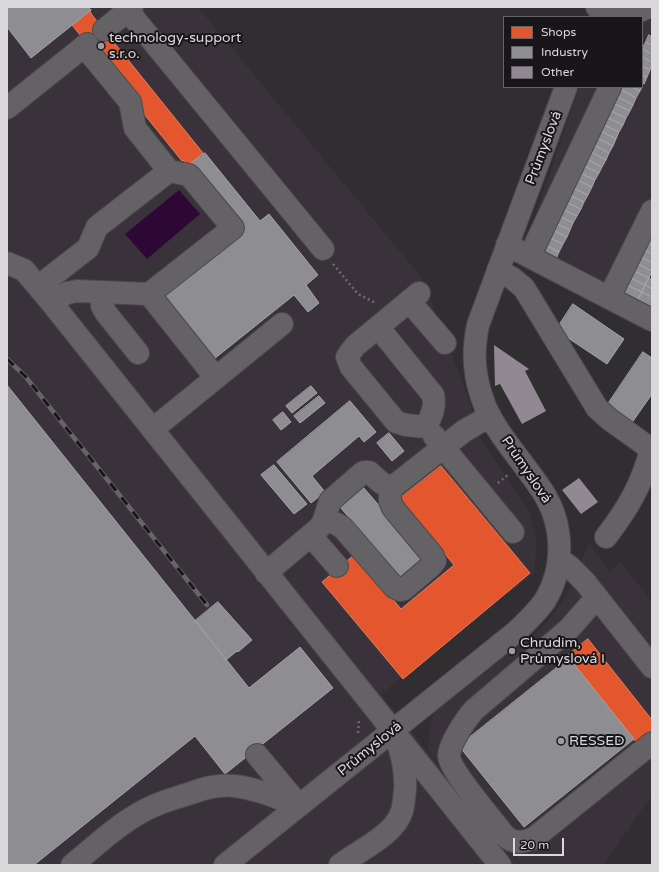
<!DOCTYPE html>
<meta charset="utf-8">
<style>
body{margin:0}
#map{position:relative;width:659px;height:872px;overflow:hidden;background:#302e30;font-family:"Varela Round",sans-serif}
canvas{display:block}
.frame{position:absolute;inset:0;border:8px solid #dad8da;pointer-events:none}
.legend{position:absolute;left:503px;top:16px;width:140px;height:72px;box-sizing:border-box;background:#181618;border:1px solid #666466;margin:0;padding:5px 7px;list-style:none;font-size:12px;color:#dad8da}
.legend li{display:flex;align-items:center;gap:8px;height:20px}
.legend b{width:20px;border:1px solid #666466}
.scale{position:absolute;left:513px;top:838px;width:51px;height:18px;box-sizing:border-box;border:2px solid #dad8da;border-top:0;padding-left:5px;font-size:12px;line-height:14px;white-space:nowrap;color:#dad8da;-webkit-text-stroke:3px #181618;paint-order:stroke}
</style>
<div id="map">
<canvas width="659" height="872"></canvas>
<div class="frame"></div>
<ul class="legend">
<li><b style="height:11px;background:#e4572e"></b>Shops</li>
<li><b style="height:11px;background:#8d8d92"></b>Industry</li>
<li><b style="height:11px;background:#928894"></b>Other</li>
</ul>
<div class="scale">20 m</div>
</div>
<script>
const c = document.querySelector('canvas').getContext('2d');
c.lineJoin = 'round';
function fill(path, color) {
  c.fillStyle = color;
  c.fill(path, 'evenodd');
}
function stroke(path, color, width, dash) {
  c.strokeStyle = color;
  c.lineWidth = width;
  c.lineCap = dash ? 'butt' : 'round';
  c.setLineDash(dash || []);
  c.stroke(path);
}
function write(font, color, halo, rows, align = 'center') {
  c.font = font + ' "Varela Round",sans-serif';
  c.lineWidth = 4;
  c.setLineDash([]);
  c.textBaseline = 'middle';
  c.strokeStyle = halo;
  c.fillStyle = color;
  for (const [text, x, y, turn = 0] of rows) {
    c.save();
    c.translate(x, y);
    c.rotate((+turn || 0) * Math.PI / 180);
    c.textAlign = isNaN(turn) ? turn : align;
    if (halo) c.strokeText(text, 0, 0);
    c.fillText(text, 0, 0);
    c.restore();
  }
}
const built = new Path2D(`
 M7 7H198L422 278 470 402 480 438 529 510 537 541 534 574 381 694 520 865H7Z
 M652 7V309L546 258 528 238 579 87H642V17Z
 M589 543 610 573 620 561 652 602V795L604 865H522L428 750 430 722 434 712 540 629 553 615 570 590Z`);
const water = new Path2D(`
 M179 190 200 214 147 259 125 234Z`);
const shops = new Path2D(`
 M91 10 90 11 92 15 203 153 188 166 183 160 182 161 72 25Z
 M441 466 530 573 403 679 322 582 355 554 401 609 454 565 399 499Z
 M588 639 652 720V729L636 742 567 656Z`);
const industry = new Path2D(`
 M7 7H88L91 10 31 58 7 27Z
 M649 35 652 37V45L646 42Z
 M646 42 652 45V54L642 49Z
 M642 49 652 54V62L642 57Z
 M642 57 652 62 650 70 642 66Z
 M642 66 650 70 647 77 642 75Z
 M642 75 647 77 644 84 642 83Z
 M623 87H632L640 91 636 98 622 90Z
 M632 87H642L640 91Z
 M622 90 636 98 633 105 618 97Z
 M618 97 633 105 630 111 615 104Z
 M615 104 630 111 626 118 611 111Z
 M611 111 626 118 623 125 608 118Z
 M608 118 623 125 619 132 604 125Z
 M604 125 619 132 616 139 601 131Z
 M601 131 616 139 613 146 597 138Z
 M597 138 613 146 609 153 594 145Z
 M594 145 609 153 606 160 591 152Z
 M591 152 606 160 602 167 587 159Z
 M205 153 260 221 269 214 318 275 306 285 319 303 308 312 294 295 214 359 164 297 244 234 189 165Z
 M587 159 602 167 599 173 584 166Z
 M584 166 599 173 595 180 580 173Z
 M580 173 595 180 592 187 577 180Z
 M577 180 592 187 588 195 573 188Z
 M573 188 588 195 584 202 569 195Z
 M569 195 584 202 581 209 566 202Z
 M566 202 581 209 577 216 562 209Z
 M562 209 577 216 573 223 559 216Z
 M559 216 573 223 570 230 555 223Z
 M555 223 570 230 567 237 552 230Z
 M552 230 567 237 563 244 548 237Z
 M652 236V245L648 243Z
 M548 237 563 244 559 252 544 244Z
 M648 243 652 245V254L645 250Z
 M544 244 559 252 556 259 541 252Z
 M645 250 652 254V263L641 257Z
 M641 257 652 263V271L638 264Z
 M638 264 652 271 649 278 634 271Z
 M634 271 649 278 645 285 631 278Z
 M631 278 645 285 642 292 627 285Z
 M649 278 652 280V289L645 285Z
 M627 285 642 292 638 299 624 292Z
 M645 285 652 289V297L642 292Z
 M642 292 652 297V307L638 299Z
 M573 304 624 339 607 364 556 330Z
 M643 352 652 358V394L631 424 606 407Z
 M7 385 249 688 300 647 333 688 225 774 195 736 34 865H7Z
 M311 386 317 393 292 413 286 406Z
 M319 396 325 403 300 423 294 416Z
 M350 401 376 432 364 442 359 436 312 476 325 492 311 503 277 462Z
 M283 412 291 422 281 430 273 420Z
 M389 433 404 451 392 461 377 443Z
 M274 465 307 504 294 514 261 475Z
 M363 487 425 559 402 579 340 507Z
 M218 602 252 640 238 652 237 651 226 660 195 621Z
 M569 658 634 739 524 827 459 746Z`);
const building = new Path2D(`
 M494 345 529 369 525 371 546 411 522 424 500 384 495 386Z
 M579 478 598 502 581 514 562 490Z`);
const path = new Path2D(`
 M333 264 358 294 376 303
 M498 483 508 475
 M358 733 359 720`);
const minor = new Path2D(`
 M597 7C619 14 626 19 648 7
 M128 11 323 249
 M104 30 132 7
 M84 46 130 102 135 128 169 171 189 175 233 228 149 294 216 378
 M7 108 87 44
 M507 245 652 320
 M535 245 610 87
 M7 263 24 270 51 302 500 865
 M498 270 512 278 524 288 597 408 609 419 651 449C642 485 628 508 606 537
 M39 286 88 248 97 227 169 171
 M102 292V306L106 313 138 353
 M609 298 652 211
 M409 301 445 343
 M51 302 67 293 77 291 149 294
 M378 327 433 395C436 407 431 416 426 427L406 425 396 422 351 367 347 357 355 346 419 293
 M153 429 282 324
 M434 436 513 532
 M324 519 337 524 343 528 394 587 400 590 404 589 431 566 435 561 433 556 393 508 390 501V486
 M311 536 337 566
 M559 559 570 567 585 582 652 667
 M266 573 318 529 323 523 330 501 361 474 364 472H369C378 479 382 487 394 486L464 431 490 416
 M597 597 569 629 474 710C466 719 449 744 449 756 450 771 493 820 504 835 513 844 522 843 534 838L652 743
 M257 755 297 803
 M72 865C98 844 124 818 156 805 167 800 179 797 191 793 205 788 219 784 235 786 258 789 278 798 299 806
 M225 865 517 631C526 622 536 613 544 602 565 569 564 525 543 492 525 464 498 436 485 406 474 378 472 354 478 325L566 87
 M340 865C359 850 394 836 402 811 404 804 404 797 405 790 406 773 403 757 397 741`);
const rail = new Path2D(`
 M7 359 25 376 40 395 207 605`);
const markers = [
 [101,46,4,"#9e9c9e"],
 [512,651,4,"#9e9c9e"],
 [561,741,4,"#9e9c9e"]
];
const poiNames = [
 ["technology-support",109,38],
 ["s.r.o.",109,54],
 ["Chrudim,",520,643],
 ["Průmyslová I",520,659],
 ["RESSED",569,741]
];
const streetNames = [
 ["Průmyslová",544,148,-69],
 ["Průmyslová",526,470,56],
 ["Průmyslová",370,749,-39]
];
fill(built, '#39323a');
fill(water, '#2e0834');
fill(shops, '#e4572e');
stroke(shops, '#e17e62', 1);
fill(industry, '#8d8d92');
stroke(industry, '#a4a4a8', 1);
fill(building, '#928894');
stroke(minor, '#4b494b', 24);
stroke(path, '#6c6b6c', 2.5, [2, 3]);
stroke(minor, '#646264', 22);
stroke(rail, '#666466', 4.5);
stroke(rail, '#181618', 3, [9]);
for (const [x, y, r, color] of markers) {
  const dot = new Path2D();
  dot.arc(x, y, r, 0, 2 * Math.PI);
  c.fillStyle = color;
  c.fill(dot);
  stroke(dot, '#181618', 1.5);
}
write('14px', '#dad8da', '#181618', poiNames, 'left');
write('14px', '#dad8da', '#181618', streetNames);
</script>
